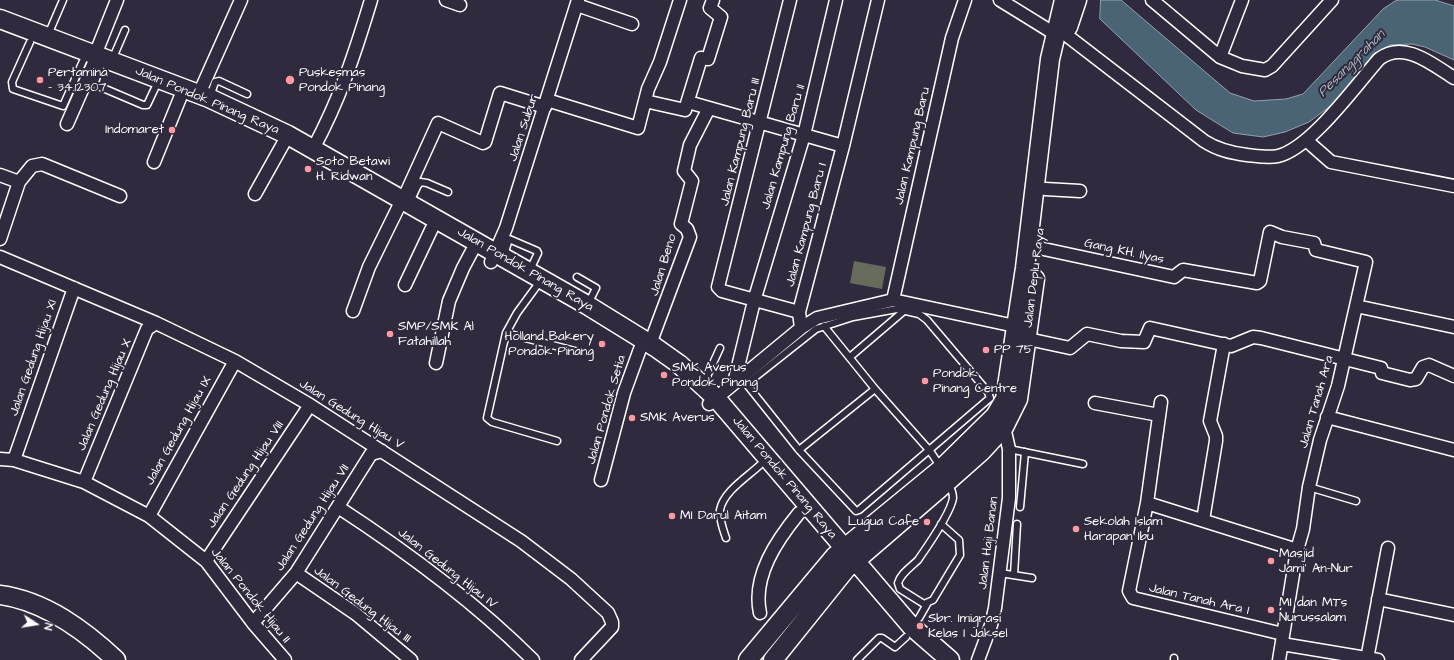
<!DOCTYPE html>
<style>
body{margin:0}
#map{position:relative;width:1454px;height:660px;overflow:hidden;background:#2f2a3d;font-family:"Architects Daughter",sans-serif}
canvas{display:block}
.north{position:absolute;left:16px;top:604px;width:40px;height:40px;-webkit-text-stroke:3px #2f2a3d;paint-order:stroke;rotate:102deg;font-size:11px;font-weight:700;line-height:16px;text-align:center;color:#fff}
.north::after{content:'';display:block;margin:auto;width:14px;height:18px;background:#fff;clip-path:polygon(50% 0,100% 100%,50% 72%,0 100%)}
</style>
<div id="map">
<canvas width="1454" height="660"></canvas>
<div class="north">N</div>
</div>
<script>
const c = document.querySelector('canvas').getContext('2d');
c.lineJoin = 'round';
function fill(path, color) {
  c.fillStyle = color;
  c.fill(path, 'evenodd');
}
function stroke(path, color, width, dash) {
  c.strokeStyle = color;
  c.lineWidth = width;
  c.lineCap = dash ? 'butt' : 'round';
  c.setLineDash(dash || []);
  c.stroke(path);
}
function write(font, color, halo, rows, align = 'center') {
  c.font = font + ' "Architects Daughter",sans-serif';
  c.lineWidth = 4;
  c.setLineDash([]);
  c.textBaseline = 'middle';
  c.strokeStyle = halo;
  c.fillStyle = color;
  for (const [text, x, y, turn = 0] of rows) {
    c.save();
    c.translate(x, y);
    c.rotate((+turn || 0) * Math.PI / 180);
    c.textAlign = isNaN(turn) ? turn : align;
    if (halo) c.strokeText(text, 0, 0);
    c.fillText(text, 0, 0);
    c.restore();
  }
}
const green = new Path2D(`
 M854 261 886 267 882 289 850 283Z`);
const water = new Path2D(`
 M1101 0H1121L1230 93 1254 101 1286 99 1303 94 1383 9 1395 1 1399 0H1435L1454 6V60L1425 47 1412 44 1390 45 1373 54 1341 98 1309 122 1285 132 1263 137 1233 133 1196 110 1100 19Z`);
const lane = new Path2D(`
 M48 35 63 0
 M30 42 12 82 13 89 63 106 83 61
 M112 60 125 30
 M100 68 95 82 96 85 143 105H147L155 88
 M210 97 215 82 219 81 247 94
 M410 202 417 187 420 182 427 183 448 192
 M504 255 509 239 537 251 538 253 530 270
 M577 277 596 288 588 304
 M536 287 517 313 506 333 487 418 492 422 557 441
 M897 309 919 314 927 320 988 392 990 398 859 510 856 511 799 450 748 386 749 382 816 329 853 317Z
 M824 326 875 389 930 451 940 466
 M506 333 575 351
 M850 357 905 310
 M704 383 720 348
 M1009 449 1083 464
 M799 450 875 389
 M1309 487 1356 501
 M1020 507 1025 452
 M941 524 959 540 960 555 933 600 924 604 900 589 898 583C901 573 911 567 918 560 927 547 951 513 953 498 953 493 951 488 948 483
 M726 538C723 529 719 519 720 510 723 492 747 477 760 465
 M1000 573 1032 578
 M1014 575 1017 524
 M912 625 919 618 927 604
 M857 660 879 638H882L895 647 906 637
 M1174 660V658`);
const street = new Path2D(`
 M446 0 460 5
 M790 0 718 287 722 291 799 312 801 328
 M1000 0 1055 34
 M1152 0 1220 57 1242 66 1265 70 1272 66 1332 0
 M577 5 632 24
 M1065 34 1204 141C1218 150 1231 153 1247 155 1257 156 1269 158 1278 156 1311 148 1356 85 1379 59 1404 40 1432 64 1454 78
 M95 55 117 0
 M1220 57 1242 0
 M199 94 241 0
 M547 100 638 128 648 89 660 62 680 0
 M645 101 685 110 701 58 708 59 721 17 710 8 713 0
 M688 102 843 146
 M67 124 93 65
 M1306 140 1331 162 1454 186
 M313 149C340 99 355 53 371 0
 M154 162 180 98
 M0 175 19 182 32 166 42 164 120 196
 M1045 189 1080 191
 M255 194 288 135
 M403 200 438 123 483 143 485 142 500 93 545 107
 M0 239 19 182
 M1039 248 1174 277 1183 270 1257 283 1260 281 1270 232 1282 237 1314 243 1316 250 1366 262 1338 386 1320 440 1309 487 1303 529 1297 550 1279 660
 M0 257 156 323 235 361 310 405 521 541 571 579 608 613 612 622V627L581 660
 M491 262 506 228 578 0
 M405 285 432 228
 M893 300 952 38 965 0
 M1356 306 1454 327
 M353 311 369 267 398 208
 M799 312 843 146 878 0
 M650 344 690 237 687 229 681 224 692 181 684 171 690 145 709 108
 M436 363 449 301 463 268 472 251
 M734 383 754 301 804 135 836 0
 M1161 402 1147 503 1297 550
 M1095 403 1159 415
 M709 404 801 328 817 318 893 300 1015 326 1028 339 1070 348 1087 334 1121 341 1144 342 1150 328 1231 346 1253 337 1261 338 1381 368 1382 373 1410 380 1416 379 1423 367 1429 365 1454 376
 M1327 417 1454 450
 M0 459 14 460 84 482 149 516 206 561 253 623 285 660
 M14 460 74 288
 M601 480 624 393 640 349
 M84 482 147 329 156 323
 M1147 503 1129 591 1133 598 1283 634
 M338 507C407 552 474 601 533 660
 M149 516 235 361
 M1203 520 1216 441V436L1210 421 1224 344
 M206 561 310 405
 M296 573 356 614 411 660
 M1378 599 1454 615
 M760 613C752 576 777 540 799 513
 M253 623 296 573 371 454 382 451
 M1282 644 1378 660
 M1367 659 1388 548
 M978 660 991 625 995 608 1009 498V449L1004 427`);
const secondary = new Path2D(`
 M0 19 209 98 288 135 587 305 655 347 679 364 716 398 911 626 950 660
 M1068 27 1077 0
 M0 595C45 601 84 630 116 660
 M748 660 835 556 941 469 995 416 1005 399 1025 268 1050 59 1064 0
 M773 660 846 569 947 482 982 451 1004 427 1018 399 1035 279`);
const markers = [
 [40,80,4,"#ff9aa2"],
 [290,80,5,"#ff9aa2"],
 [172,130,4,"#ff9aa2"],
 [308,169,4,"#ff9aa2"],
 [390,334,4,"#ff9aa2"],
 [602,344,4,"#ff9aa2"],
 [986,350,4,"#ff9aa2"],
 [664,375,4,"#ff9aa2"],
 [925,381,4,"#ff9aa2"],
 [632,418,4,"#ff9aa2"],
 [672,516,4,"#ff9aa2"],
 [927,522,4,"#ff9aa2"],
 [1076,529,4,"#ff9aa2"],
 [1271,561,4,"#ff9aa2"],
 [1271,610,4,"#ff9aa2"],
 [920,626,4,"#ff9aa2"]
];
const poiNames = [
 ["Pertamina",48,73],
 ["- 34.12307",48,88],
 ["Puskesmas",299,73],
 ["Pondok Pinang",299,88],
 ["Indomaret",164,130,"right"],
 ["Soto Betawi",316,162],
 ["H. Ridwan",316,177],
 ["SMP/SMK Al",398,327],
 ["Fatahillah",398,342],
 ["Holland Bakery",594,337,"right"],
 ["Pondok Pinang",594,352,"right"],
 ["PP 75",994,350],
 ["SMK Averus",672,368],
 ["Pondok Pinang",672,383],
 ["Pondok",933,374],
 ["Pinang Centre",933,389],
 ["SMK Averus",640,418],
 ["MI Darul Aitam",680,516],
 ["Lugua Cafe",919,522,"right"],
 ["Sekolah Islam",1084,522],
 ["Harapan Ibu",1084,537],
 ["Masjid",1279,554],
 ["Jami' An-Nur",1279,569],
 ["MI dan MTs",1279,603],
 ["Nurussalam",1279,618],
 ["Sbr. Imigrasi",928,619],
 ["Kelas I Jaksel",928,634]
];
const streetNames = [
 ["Jalan Pondok Pinang Raya",207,101,23],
 ["Jalan Subur",524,128,-72],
 ["Jalan Kampung Baru III",741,142,-76],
 ["Jalan Kampung Baru",913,146,-77],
 ["Jalan Kampung Baru II",784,147,-74],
 ["Jalan Kampung Baru I",807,225,-75],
 ["Gang KH. Ilyas",1124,252,12],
 ["Jalan Beno",664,265,-73],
 ["Jalan Pondok Pinang Raya",525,270,30],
 ["Jalan Deplu Raya",1035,278,-83],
 ["Jalan Gedung Hijau XI",34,358,-71],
 ["Jalan Gedung Hijau X",105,395,-67],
 ["Jalan Tanah Ara",1317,402,-74],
 ["Jalan Pondok Setia",607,410,-74],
 ["Jalan Gedung Hijau V",351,415,32],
 ["Jalan Gedung Hijau IX",179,431,-61],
 ["Jalan Gedung Hijau VIII",246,475,-56],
 ["Jalan Pondok Pinang Raya",784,478,50],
 ["Jalan Gedung Hijau VII",313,518,-57],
 ["Jalan Haji Banan",989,543,-83],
 ["Jalan Gedung Hijau IV",447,569,38],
 ["Jalan Pondok Hijau II",250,596,51],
 ["Jalan Tanah Ara I",1199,600,13],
 ["Jalan Gedung Hijau III",362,605,37]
];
const waterNames = [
 ["Pesanggrahan",1352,64,-45]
];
fill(green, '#676b5c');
fill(water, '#4b6475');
stroke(water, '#93a2ac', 1);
stroke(lane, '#fff', 9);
stroke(street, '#fff', 15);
stroke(secondary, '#fff', 21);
stroke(lane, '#2f2a3d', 6);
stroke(street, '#2f2a3d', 12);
stroke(secondary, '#2f2a3d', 18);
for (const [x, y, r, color] of markers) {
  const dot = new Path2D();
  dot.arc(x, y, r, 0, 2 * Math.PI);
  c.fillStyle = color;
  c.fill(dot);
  stroke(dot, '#2f2a3d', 1.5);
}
write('13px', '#fff', '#2f2a3d', poiNames, 'left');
write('13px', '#fff', '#2f2a3d', streetNames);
write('italic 14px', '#aeb9c1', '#2f2a3d', waterNames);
</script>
